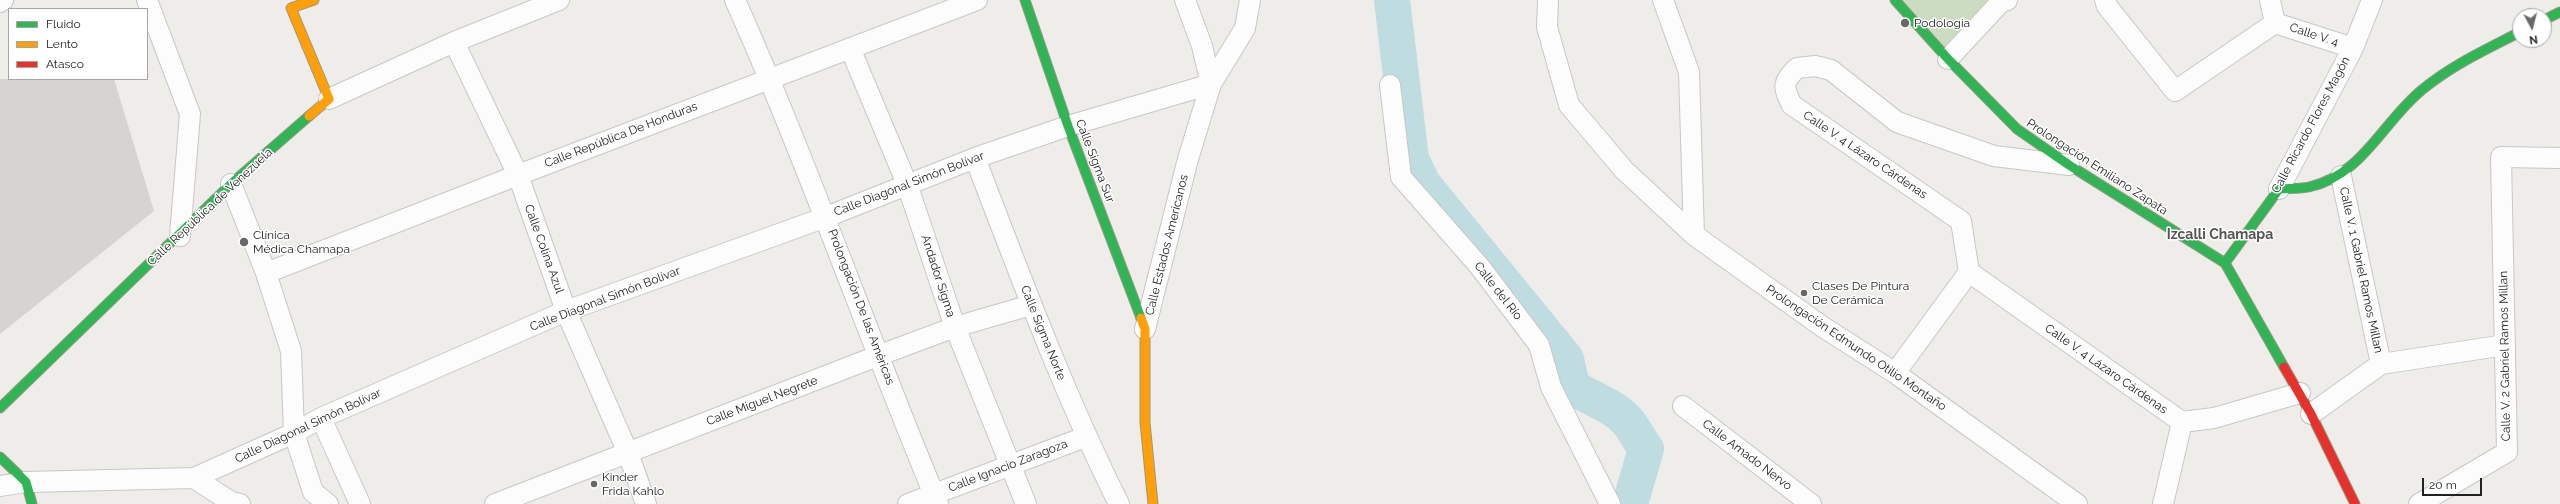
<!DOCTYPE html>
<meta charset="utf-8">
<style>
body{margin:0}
#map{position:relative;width:2560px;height:504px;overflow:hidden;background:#efedea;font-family:Raleway,sans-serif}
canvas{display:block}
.legend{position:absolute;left:8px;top:8px;width:140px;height:72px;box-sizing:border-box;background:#fff;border:1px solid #a6a6a6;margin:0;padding:5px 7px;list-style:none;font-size:12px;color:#212121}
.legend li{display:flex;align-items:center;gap:8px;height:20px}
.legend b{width:20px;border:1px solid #a6a6a6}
.north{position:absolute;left:2512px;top:8px;width:40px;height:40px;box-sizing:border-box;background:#fff;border:1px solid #a6a6a6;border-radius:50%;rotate:173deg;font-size:11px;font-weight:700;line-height:16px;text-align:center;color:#212121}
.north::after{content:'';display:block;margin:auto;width:14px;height:18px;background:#696867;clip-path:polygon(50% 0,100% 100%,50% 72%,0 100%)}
.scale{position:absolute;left:2422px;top:478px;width:60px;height:18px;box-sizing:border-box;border:2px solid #212121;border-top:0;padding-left:5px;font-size:12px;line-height:14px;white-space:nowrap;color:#212121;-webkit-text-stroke:3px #fff;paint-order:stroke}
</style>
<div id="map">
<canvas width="2560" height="504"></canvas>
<ul class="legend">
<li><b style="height:5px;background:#30b455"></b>Fluido</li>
<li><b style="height:5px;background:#ff9f0a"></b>Lento</li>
<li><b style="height:5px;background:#e5322d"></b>Atasco</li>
</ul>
<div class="north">N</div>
<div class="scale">20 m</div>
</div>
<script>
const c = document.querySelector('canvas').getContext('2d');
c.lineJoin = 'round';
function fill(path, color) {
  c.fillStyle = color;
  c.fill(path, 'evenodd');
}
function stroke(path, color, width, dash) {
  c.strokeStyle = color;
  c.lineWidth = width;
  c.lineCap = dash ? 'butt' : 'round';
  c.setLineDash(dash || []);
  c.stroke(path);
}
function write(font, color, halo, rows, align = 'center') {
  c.font = font + ' Raleway,sans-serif';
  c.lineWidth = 3;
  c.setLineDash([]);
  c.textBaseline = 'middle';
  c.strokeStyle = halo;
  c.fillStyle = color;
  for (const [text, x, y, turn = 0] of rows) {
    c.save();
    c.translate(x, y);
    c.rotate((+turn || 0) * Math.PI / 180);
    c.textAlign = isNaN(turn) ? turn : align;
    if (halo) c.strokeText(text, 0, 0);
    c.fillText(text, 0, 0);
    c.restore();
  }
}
const forest = new Path2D(`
 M1899 0H1990L1948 55Z`);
const river = new Path2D(`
 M1392 0 1411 159 1423 184 1566 359 1572 386C1589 399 1615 405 1629 423 1635 431 1640 441 1646 449L1630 504`);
const building = new Path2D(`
 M0 79H114L154 211 0 334Z`);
const street = new Path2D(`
 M147 0 190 114 180 236
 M735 0C809 166 868 337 938 504
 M1185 0 1202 46 1211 84
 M1548 0 1547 27 1569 105 1624 170 1694 235 1823 327 1895 373 2077 504
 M1663 0 1689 72 1694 235
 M2105 0 2107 6 2175 91 2275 23
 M2270 0 2275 23
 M0 2 3 0
 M2275 23 2353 48
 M454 42 518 175 566 311 628 453 646 504
 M850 48 907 184 955 327 1026 504
 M1948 59 2001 2 2007 0
 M1390 85 1401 177 1480 267 1539 345 1551 387 1610 504
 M329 99 454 42 559 0
 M975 158C1020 275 1063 392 1119 504
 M2069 165 1994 156 1897 122 1831 70 1815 66 1797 68C1783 82 1782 86 1792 105L1961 221 1969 272 2182 422
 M2341 176 2381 364
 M231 184 266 273 291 351 294 433 313 492 328 504
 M2279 189 2353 48 2372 0
 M266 273 518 175 977 0
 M1145 329 1188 159 1211 84 1245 28 1250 0
 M1895 373 1969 272
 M1683 406 1811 504
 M2311 414 2381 364 2505 345
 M321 418 360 504
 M2182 422 2214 418 2300 393
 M194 478 231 502 240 504
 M0 486 26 482 194 478 294 433 321 418 566 311 826 217 975 158 1068 126 1211 84
 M495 504 880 355 955 327 1031 305
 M908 504 1085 437
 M2163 504 2182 422
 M2419 504 2507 452 2501 157 2560 158`);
const fast = new Path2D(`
 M1025 0 1068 126 1141 318
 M1895 0 1948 59 2017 129 2069 165 2225 263 2284 367
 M2544 20 2560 12
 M2225 263 2279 189C2289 188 2300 189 2309 187 2363 175 2383 121 2423 89 2452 65 2487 49 2520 32
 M0 408 231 184 309 116
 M0 457 26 482 32 504`);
const slow = new Path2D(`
 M309 116 329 99 291 8 314 0
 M1141 318 1145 329V422L1153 504`);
const jam = new Path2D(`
 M2284 367 2311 414 2355 504`);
const markers = [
 [1905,23,5,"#696867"],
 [244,242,5,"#696867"],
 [1804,293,4,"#696867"],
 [594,484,4,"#696867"]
];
const poiNames = [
 ["Podologia",1914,23],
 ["Clínica",253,235],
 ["Médica Chamapa",253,249],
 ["Clases De Pintura",1812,286],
 ["De Cerámica",1812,300],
 ["Kinder",602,477],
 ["Frida Kahlo",602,491]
];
const streetNames = [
 ["Calle V. 4",2314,35,18],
 ["Calle Ricardo Flores Magón",2311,125,-62],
 ["Calle República De Honduras",621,135,-21],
 ["Calle V. 4 Lázaro Cárdenas",1865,155,34],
 ["Calle Sigma Sur",1095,161,69],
 ["Prolongación Emiliano Zapata",2097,167,33],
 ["Calle Diagonal Simón Bolívar",909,184,-21],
 ["Calle República de Venezuela",210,207,-43],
 ["Calle Estados Americanos",1167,245,-76],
 ["Calle Colina Azul",544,249,70],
 ["Calle V. 1 Gabriel Ramos Millan",2361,270,78],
 ["Andador Sigma",938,276,72],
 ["Calle del Río",1498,291,52],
 ["Calle Diagonal Simón Bolívar",605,299,-21],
 ["Prolongación De las Américas",861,307,69],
 ["Calle Sigma Norte",1043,333,68],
 ["Prolongación Edmundo Otilio Montaño",1856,348,34],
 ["Calle V. 2 Gabriel Ramos Millan",2505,356,-91],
 ["Calle V. 4 Lázaro Cárdenas",2106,369,35],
 ["Calle Miguel Negrete",762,401,-21],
 ["Calle Diagonal Simón Bolívar",308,426,-25],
 ["Calle Amado Nervo",1747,455,37],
 ["Calle Ignacio Zaragoza",1008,466,-21]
];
const quarterNames = [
 ["Izcalli Chamapa",2220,235]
];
fill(forest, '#ccdcc0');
stroke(river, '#bfdce1', 36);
fill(building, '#d6d3d1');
stroke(street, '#c8c7c6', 22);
stroke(fast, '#999982', 11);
stroke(slow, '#999982', 11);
stroke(jam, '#999982', 11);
stroke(street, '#fdfcfc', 20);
stroke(fast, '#30b455', 9);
stroke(slow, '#ff9f0a', 9);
stroke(jam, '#e5322d', 9);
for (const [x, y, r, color] of markers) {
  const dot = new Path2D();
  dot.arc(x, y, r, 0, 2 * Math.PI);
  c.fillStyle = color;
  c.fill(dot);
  stroke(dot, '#fff', 1.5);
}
write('12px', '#212121', '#fff', poiNames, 'left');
write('12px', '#212121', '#fff', streetNames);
write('bold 14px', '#545454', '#fff', quarterNames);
</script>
